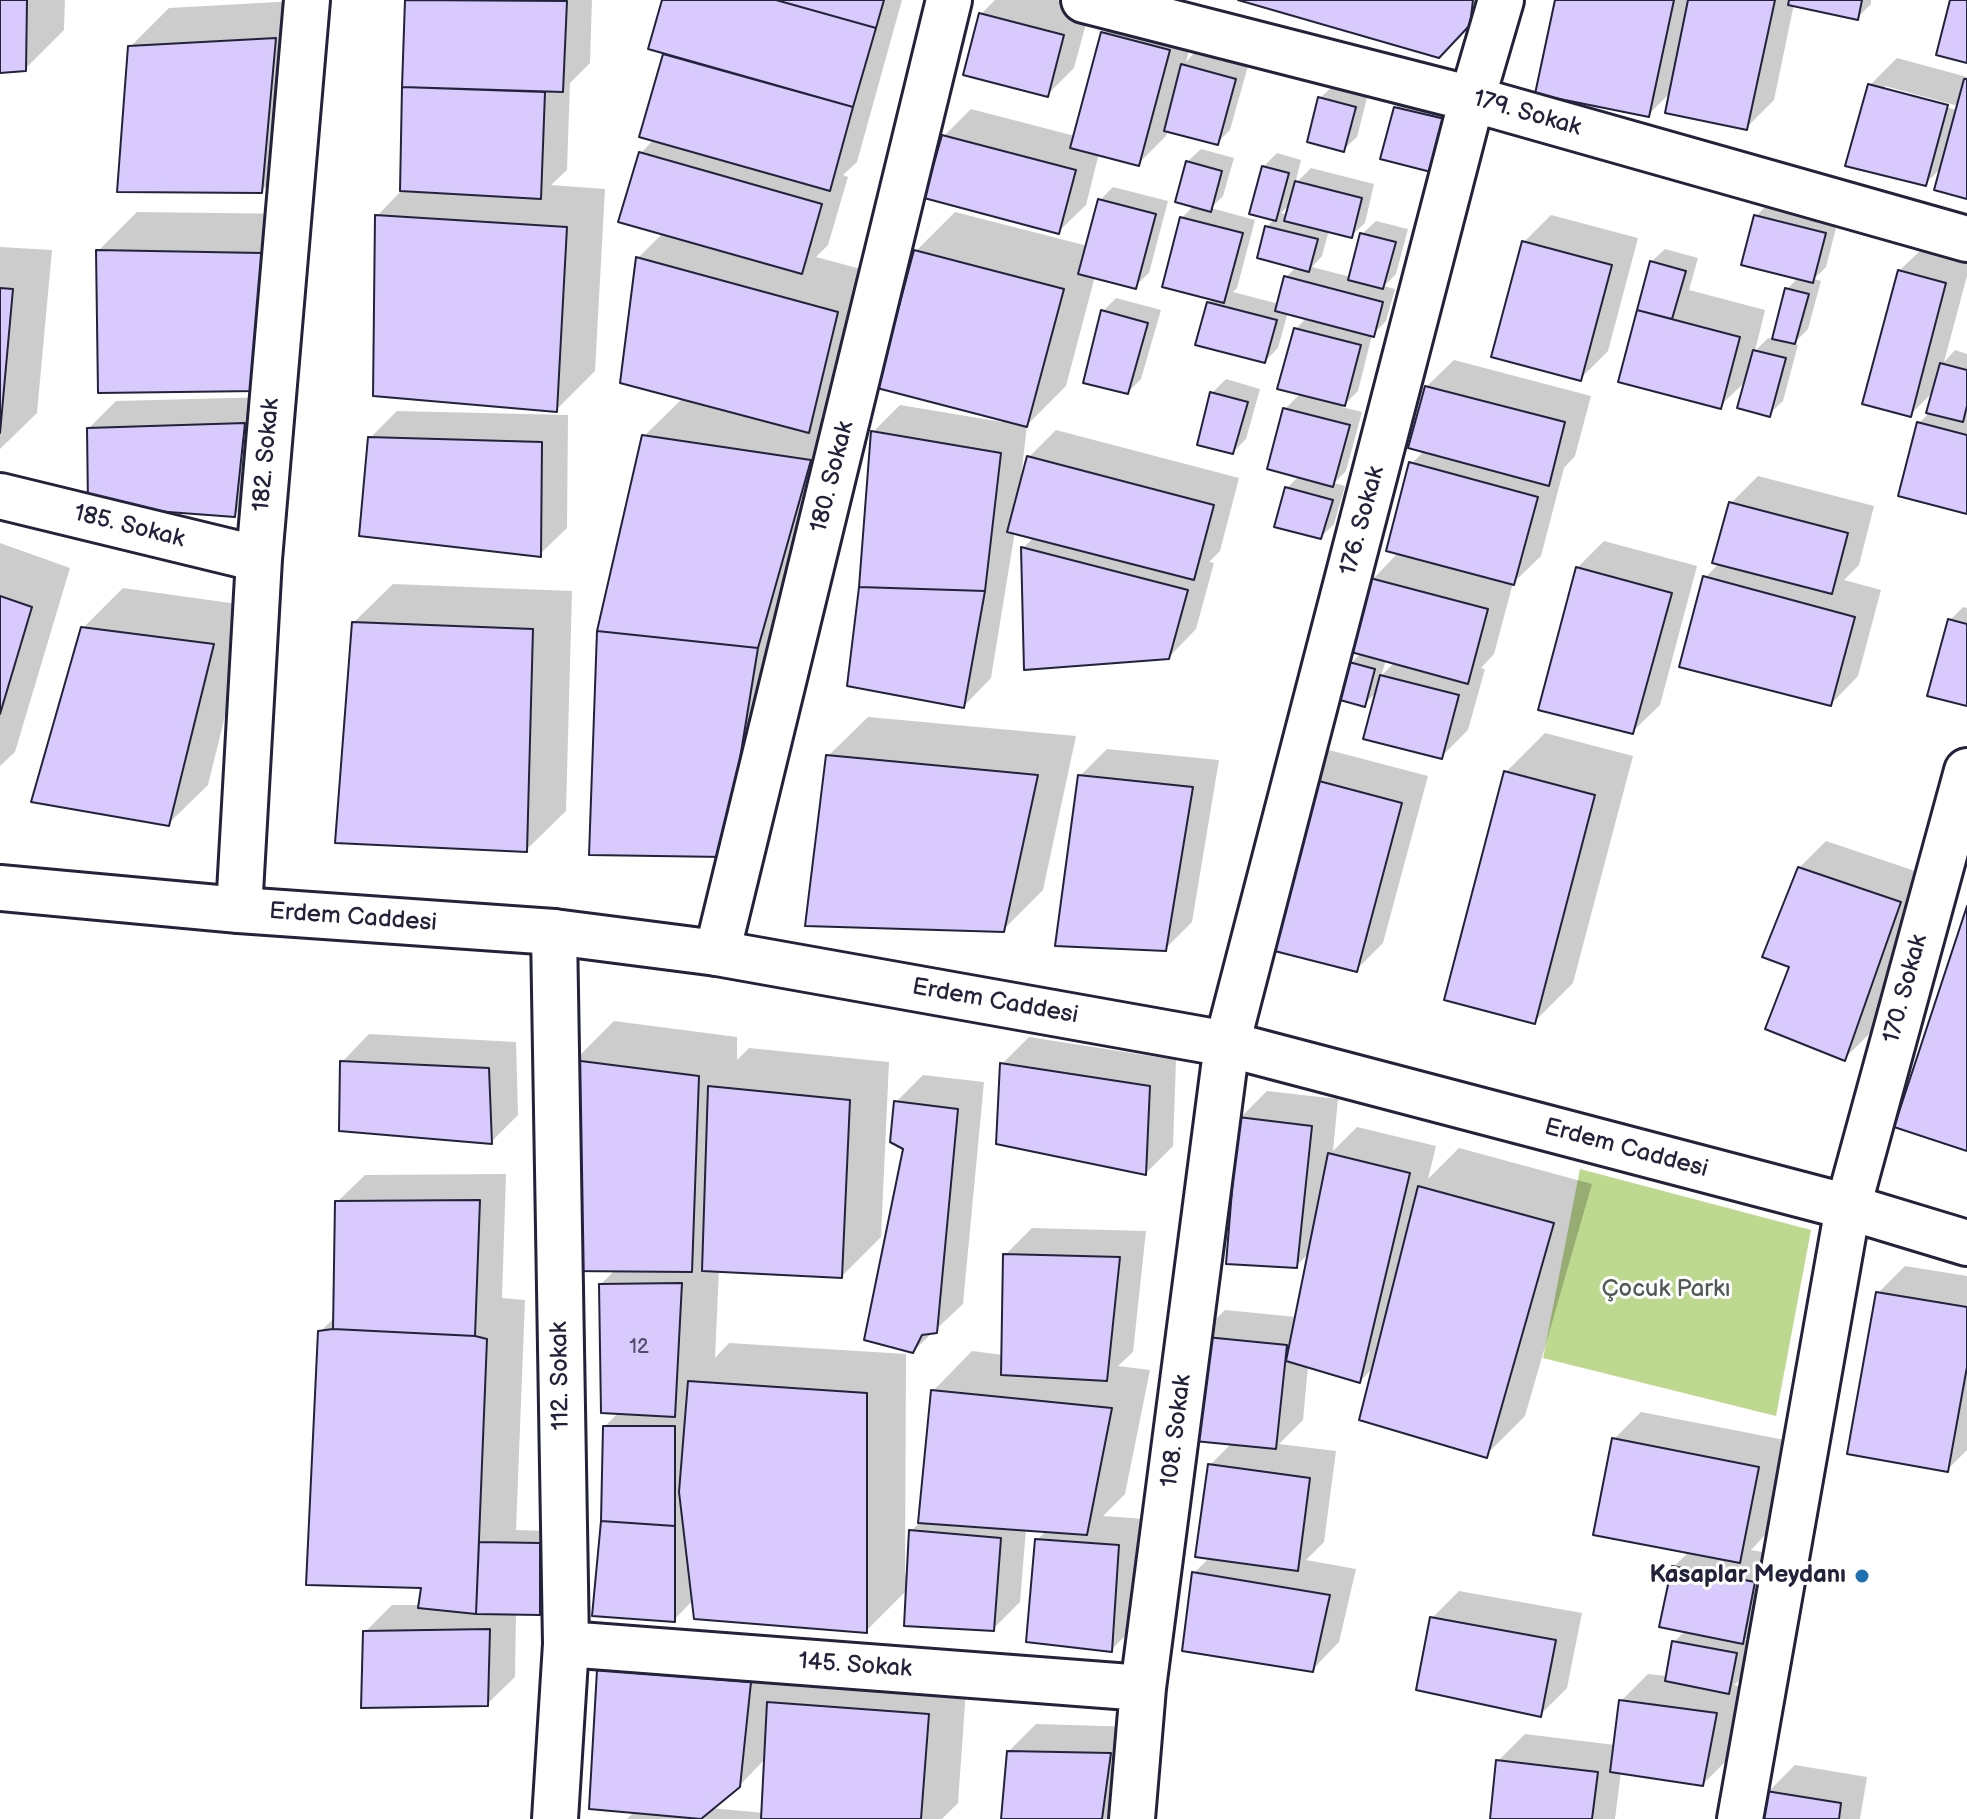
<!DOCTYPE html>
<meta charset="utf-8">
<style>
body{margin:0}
canvas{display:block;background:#fff}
</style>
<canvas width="1967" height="1819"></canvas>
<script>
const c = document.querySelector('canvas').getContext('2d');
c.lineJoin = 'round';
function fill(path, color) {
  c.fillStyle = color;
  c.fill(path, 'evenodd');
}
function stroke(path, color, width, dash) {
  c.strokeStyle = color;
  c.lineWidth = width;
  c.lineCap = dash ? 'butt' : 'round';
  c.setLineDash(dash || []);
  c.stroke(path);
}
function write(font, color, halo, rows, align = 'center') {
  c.font = font + ' "Balsamiq Sans",sans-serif';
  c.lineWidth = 6;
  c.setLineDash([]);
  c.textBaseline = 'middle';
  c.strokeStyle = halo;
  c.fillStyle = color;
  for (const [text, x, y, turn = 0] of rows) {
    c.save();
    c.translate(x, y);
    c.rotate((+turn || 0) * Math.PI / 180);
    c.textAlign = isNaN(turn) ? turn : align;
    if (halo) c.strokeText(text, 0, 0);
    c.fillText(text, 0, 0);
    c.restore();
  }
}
const green = new Path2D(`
 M1580 1169 1811 1230 1776 1416 1543 1358Z`);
const shadow = new Path2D(`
 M0 0H65L64 30 25 69 0 71Z
 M314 0 300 152 261 191 130 47 169 8Z
 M407 0H592L590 63 570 83 567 170 551 185 605 189 595 371 556 410 377 216 402 190Z
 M664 0H902L857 162 843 175 848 177 828 245 816 257 876 273 847 391 821 417 849 421 763 815 591 853 644 436 683 398 638 258 663 233 641 153 654 139 642 136 666 53Z
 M995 0H1057L1090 9 1074 68 1047 95 981 14Z
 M1246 0H1493L1438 55Z
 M1557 0H1871V4L1857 18 1794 4 1774 100 1747 127 1671 92 1648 115Z
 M1130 6 1196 23 1186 62 1196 51 1248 66 1230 130 1217 143 1168 130 1166 136 1139 163 1099 153 1086 205 1058 232 944 136 971 109 1075 136 1103 33Z
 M1897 58 1967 77V197L1943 166 1925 184 1870 85ZM1885 86 1958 106 1957 110 1885 91Z
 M1334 85 1368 94 1357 137 1343 150 1320 98Z
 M1409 94 1457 106 1444 157 1396 108Z
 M1201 149 1234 158 1223 196 1211 208 1255 220 1237 288 1233 292 1279 304 1286 277 1297 266 1267 227 1275 218 1263 167 1277 153 1301 160 1295 184 1311 168 1374 184 1365 223 1351 236 1329 230 1322 256 1312 267 1351 277 1362 234 1376 221 1408 229 1396 274 1384 286 1395 289 1386 321 1372 335 1358 391 1342 407 1362 412 1346 471 1334 483 1345 486 1334 524 1321 537 1287 488 1299 476 1285 409 1301 393 1280 387 1296 329 1307 317 1288 312 1278 348 1265 361 1209 303 1213 298 1182 218 1194 205 1187 162ZM1291 203 1288 215 1281 213Z
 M1113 187 1168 201 1149 273 1135 286 1095 276 1066 386 1027 425 1021 478 1023 479 1029 457 1056 430 1239 478 1220 551 1209 562 1214 563 1196 629 1169 657 1026 668 1024 547 1034 537 1015 531 991 678 964 706 861 587 873 432 900 405 1002 422V419L916 251 955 212 1088 246 1100 200Z
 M1769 203 1838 220 1826 267 1814 279 1821 281 1808 329 1793 344 1798 345 1783 401 1769 414 1747 380 1720 406 1620 381 1651 262 1665 249 1698 258 1689 290 1765 310 1755 351 1768 338 1774 339 1787 289 1799 277 1756 216Z
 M137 212 300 214 296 350 98 251Z
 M1551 215 1638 238 1608 351 1581 378 1524 242Z
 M1927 244 1967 255V276L1944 362 1955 350 1967 354V512L1919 423 1928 414 1934 391 1910 415 1899 271Z
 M0 247 52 250 37 413 0 449Z
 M1116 298 1161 310 1141 379 1128 392 1103 311Z
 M1454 360 1591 396 1575 456 1564 468 1541 556 1513 583 1494 654 1481 668 1485 669 1468 730 1441 757 1378 691 1364 704 1351 663 1361 653 1372 580 1399 552 1411 464 1424 451 1426 387ZM1386 660 1395 662 1381 676Z
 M1226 379 1260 389 1246 439 1233 452 1212 393Z
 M271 397 261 488 234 515 89 428 116 401Z
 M397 411 568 415 567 528 540 554 370 438Z
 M1758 476 1874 506 1859 565 1844 580 1881 590 1858 676 1831 704 1705 578 1720 562 1731 503Z
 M1604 541 1697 566 1660 705 1632 732 1577 568Z
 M0 543 70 568 15 752 0 766Z
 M393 584 572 591 566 811 526 850 353 623Z
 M123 588 252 606 208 785 168 824 83 628Z
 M1963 607 1967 608V704L1950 620Z
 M868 717 1076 736 1043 890 1003 930 828 756Z
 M1545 733 1633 756 1573 983 1534 1022 1506 772Z
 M1107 749 1219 760 1192 922 1165 949 1080 776Z
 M1329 750 1428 776 1383 943 1356 970 1302 777Z
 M1826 841 1927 875 1872 1031 1845 1058 1792 966 1799 868Z
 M614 1021 737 1037V1060L749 1048 889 1062 881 1237 842 1276 719 1270 715 1358 729 1343 906 1354 905 1575 909 1576 911 1531 920 1522 933 1391 972 1351 1003 1355 1005 1255 1032 1228 1146 1231 1133 1352 1118 1366 1150 1370 1125 1494 1103 1516 1146 1519 1138 1623 1111 1650 1037 1540 1047 1530 1026 1529 1020 1602 993 1629 908 1589 866 1631 693 1600 674 1620 603 1521 605 1426 619 1412 601 1284 616 1269 575 1060Z
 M369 1034 516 1042 518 1115 491 1142 342 1062Z
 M1029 1037 1176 1060 1173 1146 1146 1173 1002 1064Z
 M923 1075 984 1082 963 1304 913 1351 906 1148 896 1102Z
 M1267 1091 1338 1099 1333 1151 1357 1127 1436 1146 1428 1179 1459 1148 1592 1184 1525 1416 1486 1455 1375 1366 1360 1381 1308 1366 1303 1420 1279 1444 1336 1451 1324 1542 1306 1560 1356 1569 1339 1642 1312 1670 1194 1573 1210 1557V1465L1233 1442 1198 1337 1225 1310 1296 1317 1310 1252 1296 1266 1240 1118Z
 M506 1174 502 1298 525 1300 516 1530 552 1531 553 1600 539 1613H516L515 1677 487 1704 365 1632 392 1605H421L424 1586 320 1332 336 1316 337 1202 365 1175Z
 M1905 1266 1967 1276V1450L1947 1470 1878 1293Z
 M1641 1412 1785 1440 1766 1534 1751 1550 1781 1555 1770 1615 1745 1640H1750L1742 1678 1734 1685 1743 1687 1730 1757 1703 1784 1621 1771 1615 1819H1492L1498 1761 1525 1734 1615 1745 1621 1701 1648 1674 1667 1676 1674 1642 1685 1631 1673 1567 1689 1552 1614 1439Z
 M1459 1591 1582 1613 1567 1688 1540 1715 1432 1618Z
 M638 1632 789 1643 785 1686 808 1663 967 1676 958 1803 942 1819H627L634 1812 599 1671ZM766 1758 764 1813 711 1808 739 1786Z
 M1036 1724 1137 1727 1125 1819H1003L1009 1751Z
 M1795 1765 1867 1777 1860 1819H1764L1768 1792Z`);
const building = new Path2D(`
 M0 0H27L26 71 0 73Z
 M405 0 567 1 563 92 402 87Z
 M662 0H776L876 28 853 107 648 49Z
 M776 0H884L876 28Z
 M1238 0H1473L1470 25 1439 58Z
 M1555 0H1674L1649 117 1535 94Z
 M1688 0H1775L1747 130 1665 113Z
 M1789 0H1862L1858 20 1788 5Z
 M1950 0H1967V63L1936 55Z
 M979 13 1064 35 1048 97 963 75Z
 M1101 32 1170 50 1139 166 1070 148Z
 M276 38 262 193 117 192 128 46Z
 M663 54 853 107 830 191 639 137Z
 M1181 64 1236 79 1218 145 1164 131Z
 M1964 79H1967V199L1934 190Z
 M1868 84 1948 105 1926 186 1845 166Z
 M402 87 545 92 541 199 400 191Z
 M1318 97 1356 107 1344 152 1307 142Z
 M1394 107 1445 119 1431 172 1380 159Z
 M942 135 1076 170 1059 234 924 198Z
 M639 152 822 204 802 274 618 222Z
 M1186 161 1222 171 1211 212 1175 202Z
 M1262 166 1289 173 1276 221 1249 214Z
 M1295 181 1362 198 1352 238 1284 221Z
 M1098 199 1156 214 1136 289 1078 274Z
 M375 215 567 227 557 412 373 396Z
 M1754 215 1826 233 1813 283 1741 265Z
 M1180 217 1243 233 1224 303 1162 287Z
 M1265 226 1318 239 1309 272 1257 258Z
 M1360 233 1396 242 1383 289 1348 280Z
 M1522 241 1612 265 1581 381 1491 357Z
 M96 250 262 253 257 391 98 393Z
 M914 250 1064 289 1027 427 877 388Z
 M636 257 838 312 809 433 620 383Z
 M1650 261 1686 271 1672 319 1637 310Z
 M1898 270 1946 283 1911 417 1862 404Z
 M1284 276 1383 302 1374 337 1275 311Z
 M0 288 13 289 0 433Z
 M1785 288 1809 294 1795 344 1772 339Z
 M1207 302 1277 320 1265 363 1195 345Z
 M1101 310 1148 323 1128 394 1083 383Z
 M1637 310 1740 337 1721 409 1618 382Z
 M1294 328 1361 345 1345 406 1277 389Z
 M1753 350 1786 358 1770 417 1737 408Z
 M1940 363 1967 370V406L1963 422 1926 413Z
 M1425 386 1565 422 1549 486 1408 448Z
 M1210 392 1248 402 1233 454 1197 445Z
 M1283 408 1350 425 1333 487 1267 469Z
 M1917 422 1967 435V514L1898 496Z
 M245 423 235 517 88 506 87 428Z
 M871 431 1001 453 985 591 859 587Z
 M642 435 811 460 758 648 597 631Z
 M368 437 542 442 541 557 359 536Z
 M1027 456 1214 505 1194 580 1007 532Z
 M1409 462 1538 497 1514 585 1386 551Z
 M1285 487 1333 500 1321 539 1274 527Z
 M1729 502 1848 533 1832 594 1712 563Z
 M1021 547 1188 590 1169 659 1024 670Z
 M1576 567 1672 593 1633 734 1538 710Z
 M1703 576 1855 617 1831 706 1679 667Z
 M1370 578 1488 609 1468 684 1351 652Z
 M859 587 985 591 964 708 847 686Z
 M0 596 32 607 0 714Z
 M1948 619 1967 624V706L1927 696Z
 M352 622 533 629 527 852 335 843Z
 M81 627 214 644 169 826 31 802Z
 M597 631 758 648 724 857 589 855Z
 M1349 662 1375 669 1365 707 1340 700Z
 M1380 675 1459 695 1442 759 1363 739Z
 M826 755 1038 775 1004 932 805 926Z
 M1504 771 1595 795 1535 1024 1444 1000Z
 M1078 775 1193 787 1166 951 1055 946Z
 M1300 776 1402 803 1357 972 1255 946Z
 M1798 867 1901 902 1845 1061 1765 1029 1789 967 1762 957Z
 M1967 906V1151L1894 1127Z
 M573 1060 699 1076 692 1272 568 1271Z
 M340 1061 489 1068 492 1144 339 1131Z
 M1000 1063 1150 1086 1146 1175 996 1144Z
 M708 1086 850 1100 842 1278 702 1271Z
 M894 1101 958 1109 937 1333 922 1335 913 1353 864 1340 903 1149 890 1142Z
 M1238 1117 1312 1126 1297 1268 1226 1264Z
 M1328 1153 1410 1173 1360 1383 1286 1361Z
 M1418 1186 1554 1223 1487 1458 1359 1420Z
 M480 1200 475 1336 333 1329 335 1201Z
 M1003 1254 1120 1257 1107 1381 1001 1375Z
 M682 1283 675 1417 601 1413 599 1284Z
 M1876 1292 1967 1307V1367L1948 1472 1847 1454Z
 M333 1329 475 1336 487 1339 476 1614 418 1608 421 1588 306 1585 318 1331Z
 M1196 1336 1287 1345 1276 1449 1184 1440Z
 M688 1381 867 1393V1633L694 1619 679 1492Z
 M931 1390 1112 1408 1087 1535 918 1523Z
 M603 1426H675V1526L601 1521Z
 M1612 1438 1759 1467 1740 1563 1593 1535Z
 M1208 1464 1310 1478 1298 1571 1195 1557Z
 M601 1521 675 1526V1622L592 1616Z
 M909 1530 1001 1538 994 1631 904 1626Z
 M1035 1539 1119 1545 1112 1652 1026 1642Z
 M479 1542 540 1543V1615L476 1614Z
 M1672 1566 1755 1582 1743 1644 1659 1627Z
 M1192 1572 1330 1595 1313 1672 1182 1651Z
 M1430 1617 1556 1640 1541 1717 1416 1690Z
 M490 1629 488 1706 361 1708 363 1631Z
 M1672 1641 1737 1653 1729 1694 1665 1681Z
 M597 1670 751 1682 740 1787 701 1819 589 1809Z
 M1619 1700 1717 1713 1703 1786 1610 1772Z
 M767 1702 929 1714 921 1819H761Z
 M1007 1751 1111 1753 1102 1819H1001Z
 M1496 1760 1598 1772 1592 1819H1490Z
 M1766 1791 1841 1803 1839 1819H1762Z`);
const street = new Path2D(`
 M1084 0 1472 99 1967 239
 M0 496 259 559
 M239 910 259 559 307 0
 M554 932 566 1644 555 1819
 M717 953 949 0
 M566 1644 1143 1688
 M1132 1819 1143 1688 1227 1044 1472 99 1501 0
 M1740 1819 1848 1207 1967 771`);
const secondary = new Path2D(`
 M0 888 239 910 554 932 717 953 1227 1044 1848 1207 1967 1243`);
const markers = [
 [1862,1576,8,"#1f6fb2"]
];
const numberNames = [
 ["12",639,1348]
];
const streetNames = [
 ["179. Sokak",1527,114,16],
 ["182. Sokak",267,455,-85],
 ["180. Sokak",833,477,-76],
 ["176. Sokak",1363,521,-75],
 ["185. Sokak",129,527,14],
 ["Erdem Caddesi",353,918,4],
 ["170. Sokak",1906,989,-75],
 ["Erdem Caddesi",995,1002,10],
 ["Erdem Caddesi",1626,1149,15],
 ["112. Sokak",561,1376,-91],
 ["108. Sokak",1177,1431,-83],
 ["145. Sokak",855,1666,4]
];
const parkNames = [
 ["Çocuk Parkı",1666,1290]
];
const poiNames = [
 ["Kasaplar Meydanı",1846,1576]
];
fill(green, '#bdd88f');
fill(shadow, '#0003');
fill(building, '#d8cafc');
stroke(building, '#22223b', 2);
stroke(street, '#22223b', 50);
stroke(secondary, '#22223b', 50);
stroke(street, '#fff', 44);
stroke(secondary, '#fff', 44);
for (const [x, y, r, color] of markers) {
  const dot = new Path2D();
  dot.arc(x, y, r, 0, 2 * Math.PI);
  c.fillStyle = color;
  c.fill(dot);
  stroke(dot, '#fff', 3);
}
write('20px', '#504c6b', null, numberNames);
write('24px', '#22223b', '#fff', streetNames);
write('24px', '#505954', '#fff', parkNames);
write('bold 24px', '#22223b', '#fff', poiNames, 'right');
</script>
